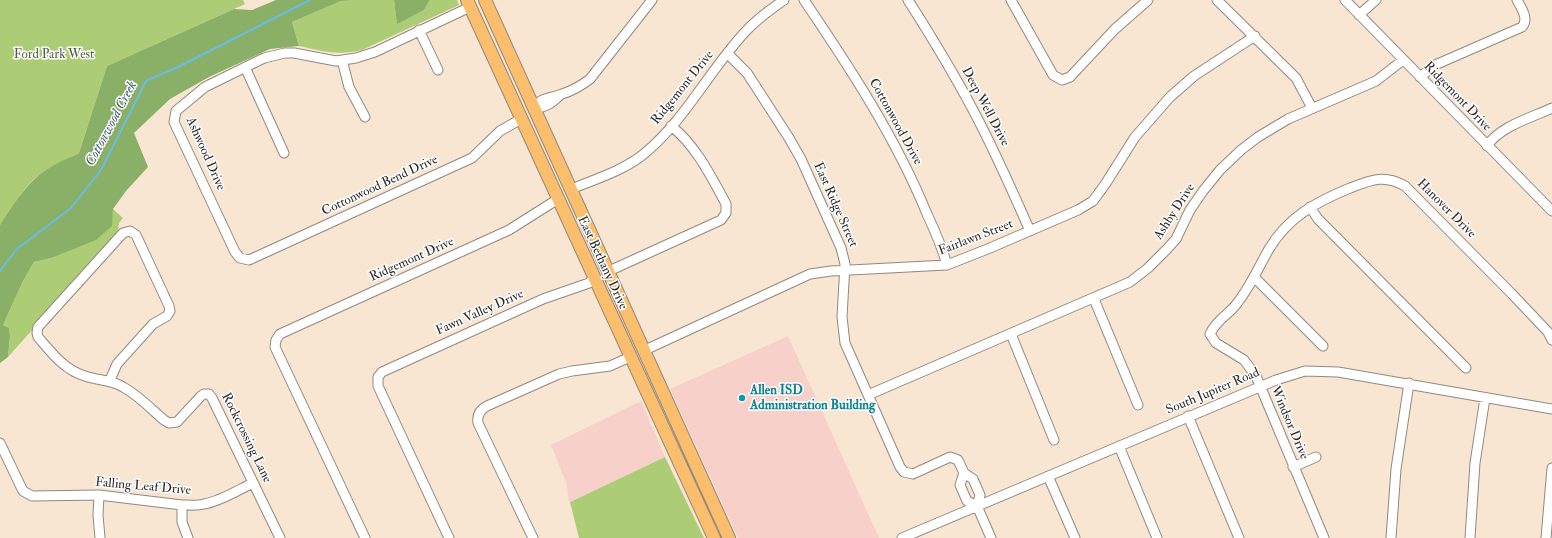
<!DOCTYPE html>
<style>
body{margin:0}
canvas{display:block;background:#f8e6d3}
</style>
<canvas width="1552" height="538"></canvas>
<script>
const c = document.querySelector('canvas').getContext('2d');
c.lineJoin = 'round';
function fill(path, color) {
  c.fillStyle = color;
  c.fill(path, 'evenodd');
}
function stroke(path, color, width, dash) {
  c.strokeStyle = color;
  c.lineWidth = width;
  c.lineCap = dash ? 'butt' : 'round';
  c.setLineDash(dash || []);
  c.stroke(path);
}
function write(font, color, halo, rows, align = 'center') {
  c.font = font + ' "IM FELL Double Pica",serif';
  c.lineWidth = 3;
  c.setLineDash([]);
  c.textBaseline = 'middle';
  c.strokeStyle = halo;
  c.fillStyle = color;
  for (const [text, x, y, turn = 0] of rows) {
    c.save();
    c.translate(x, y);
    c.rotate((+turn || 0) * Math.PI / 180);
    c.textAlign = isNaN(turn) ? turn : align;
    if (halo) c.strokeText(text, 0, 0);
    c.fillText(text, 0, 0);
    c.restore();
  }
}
const built = new Path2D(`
 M788 336 879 538H738L670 389Z
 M641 401 665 457 569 502 567 485 551 445Z`);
const green = new Path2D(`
 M0 0H243L245 4 107 66 79 153C63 161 47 168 33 180 21 191 9 211 0 225Z
 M359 0H394L397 23 424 10 430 0H457L459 5 362 50C338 56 322 51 299 46L292 22 341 1Z
 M113 209 123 218 119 223 118 234 8 357 10 336 9 328 3 325 23 281 34 262 51 258 111 226Z
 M665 457 704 538H579L570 502Z`);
const forest = new Path2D(`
 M276 0H359L341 1 292 22 299 46 270 49 209 77 170 99 134 133 148 167 126 191 113 209 112 226 96 240 51 258 34 262 23 281 3 325 9 328 10 336 8 357 0 363V225C14 203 28 180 51 167 60 161 70 158 79 153L107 66 234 9 252 10Z
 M394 0H430L424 10 397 24Z`);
const stream = new Path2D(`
 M0 271 17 249 71 208 101 170 146 81 178 67 310 0`);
const minor = new Path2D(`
 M804 0C850 68 896 138 927 214 935 231 942 247 947 265
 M908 0C931 36 953 72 973 110 994 149 1012 190 1030 231
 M1011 0 1053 75 1062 80 1070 77 1115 29 1148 0
 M1217 0 1296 78 1312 108
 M1345 0 1552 211
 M470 7 375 52 356 58 336 61 294 53H285L264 58 205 87 176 111 174 122 235 252 240 258 249 260 472 158 500 131 521 119
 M1359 15 1376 0
 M419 30 438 70
 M728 54 747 73 789 138 801 159 841 248 845 264 842 317 845 343 900 467 904 472 913 474 950 457 958 460 964 473 973 479 980 495 977 506 991 538
 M342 60 349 87 365 117
 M245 67 284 153
 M1420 77 1435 65 1522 27C1529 19 1522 9 1517 0
 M560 95C552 103 545 108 534 108 542 96 550 99 562 94 572 91 582 85 590 79L652 0
 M1487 146C1500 126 1531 118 1552 108
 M571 189C596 179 625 170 645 153 686 119 710 69 746 31 757 19 771 9 784 0
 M1310 207 1318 219 1466 368
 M609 271 721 220 726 213V204C712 178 695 144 671 126
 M1254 277 1323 346
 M1094 299 1138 405
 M1011 334 1054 440
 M645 350 810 274 831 271 947 265 990 248 1078 210 1093 201 1106 183 1135 137 1170 97 1194 76 1255 36
 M110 380 117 364 153 324 167 316 170 311 169 306 136 235 130 231 123 233 38 327 37 333 38 337C51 352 64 370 85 376 99 381 110 379 123 387 138 395 151 409 164 420L169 423 177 422 201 396 204 394H209L212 398 280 538
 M868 395 1130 282 1148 268 1167 249 1176 239 1190 210 1203 191 1220 170 1241 150 1258 137 1288 119 1376 81 1403 60
 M1188 416 1239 538
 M0 443 21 487 23 491 32 496 99 495 182 505C189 505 197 506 204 504 221 501 238 490 253 483
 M1119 446 1157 538
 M1293 467 1316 457
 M964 473 960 485 967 501 977 506
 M1048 476 1075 538
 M99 495 98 515 100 538
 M182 505V522L188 538
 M365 538 275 347 276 340 280 334 509 230 558 199
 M449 538 378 386V377L382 372 543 299 589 283 594 278
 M533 538 478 423C477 416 479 410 487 406L559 374 572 371 610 366 630 357
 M902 538 1276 380 1305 371 1338 372 1552 409
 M1324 538 1256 376 1244 360 1216 343 1210 334C1216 321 1225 317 1234 307 1249 290 1258 268 1269 249 1288 217 1316 202 1350 188 1371 180 1384 174 1405 186L1512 294 1548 332 1552 340
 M1391 538 1396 469 1409 383
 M1470 538 1475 463 1485 398
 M1546 538 1552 468`);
const major = new Path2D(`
 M467 0 714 538
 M485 0 729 538`);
const markers = [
 [742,398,4,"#0f9aa8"]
];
const parkNames = [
 ["Ford Park West",54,55]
];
const streetNames = [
 ["Ridgemont Drive",683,88,-51],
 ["Ridgemont Drive",1457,97,46],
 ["Deep Well Drive",985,107,62],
 ["Cottonwood Drive",895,122,61],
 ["Ashwood Drive",205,154,66],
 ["Cottonwood Bend Drive",380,186,-25],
 ["East Ridge Street",835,205,66],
 ["Hanover Drive",1446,209,45],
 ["Ashby Drive",1175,212,-57],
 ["Fairlawn Street",976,238,-21],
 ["Ridgemont Drive",412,260,-24],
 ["East Bethany Drive",602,263,65],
 ["Fawn Valley Drive",480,313,-24],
 ["South Jupiter Road",1213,392,-23],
 ["Windsor Drive",1289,423,67],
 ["Rockcrossing Lane",246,438,64],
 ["Falling Leaf Drive",143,487,5]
];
const cultureNames = [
 ["Allen ISD",750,391],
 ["Administration Building",750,406]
];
const waterNames = [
 ["Cottonwood Creek",112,124,-62]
];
fill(built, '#f7d0ca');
fill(green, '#accd75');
fill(forest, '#89b066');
stroke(stream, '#69bde5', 2);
stroke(minor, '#92887f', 11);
stroke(major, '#92887f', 14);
stroke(minor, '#fff', 9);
stroke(major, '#fabe6d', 12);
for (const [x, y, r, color] of markers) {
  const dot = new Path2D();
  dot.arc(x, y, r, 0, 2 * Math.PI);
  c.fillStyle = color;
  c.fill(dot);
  stroke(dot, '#fff', 1.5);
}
write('13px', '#525c41', '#fff', parkNames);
write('13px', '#2b2b2b', '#fff', streetNames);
write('bold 13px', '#0d838f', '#fff', cultureNames, 'left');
write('italic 14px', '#415e6c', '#fff', waterNames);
</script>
